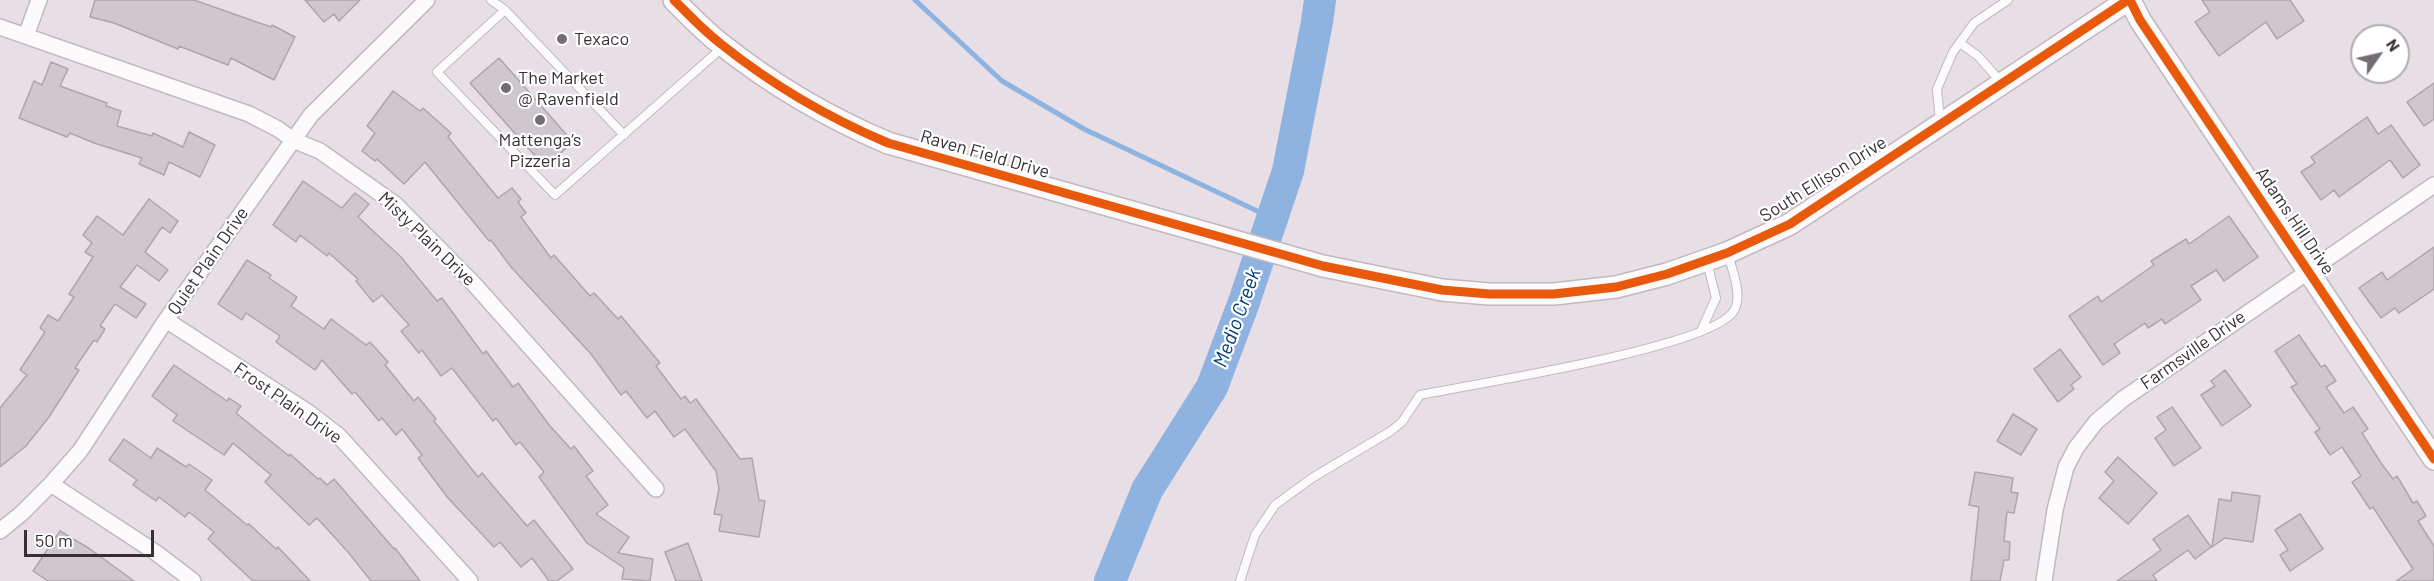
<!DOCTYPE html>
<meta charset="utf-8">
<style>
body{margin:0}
#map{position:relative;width:2434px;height:581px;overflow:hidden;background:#e8dee6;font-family:Barlow,sans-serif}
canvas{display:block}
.north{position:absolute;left:2350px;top:24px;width:60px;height:60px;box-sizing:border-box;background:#fff;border:2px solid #afacaf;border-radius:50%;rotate:56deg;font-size:16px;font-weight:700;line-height:24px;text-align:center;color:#363036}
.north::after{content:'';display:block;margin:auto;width:21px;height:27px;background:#746d74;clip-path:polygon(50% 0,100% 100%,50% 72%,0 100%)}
.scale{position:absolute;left:24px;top:530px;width:130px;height:27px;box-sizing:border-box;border:3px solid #363036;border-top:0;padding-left:8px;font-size:18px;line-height:21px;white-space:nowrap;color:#363036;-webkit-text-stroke:4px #fff;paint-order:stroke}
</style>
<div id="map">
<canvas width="2434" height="581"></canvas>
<div class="north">N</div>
<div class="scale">50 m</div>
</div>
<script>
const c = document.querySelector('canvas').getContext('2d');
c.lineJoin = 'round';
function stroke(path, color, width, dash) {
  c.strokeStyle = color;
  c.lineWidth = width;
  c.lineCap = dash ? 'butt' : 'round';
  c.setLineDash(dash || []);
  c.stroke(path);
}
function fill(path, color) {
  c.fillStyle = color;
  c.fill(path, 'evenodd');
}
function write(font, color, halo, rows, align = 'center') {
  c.font = font + ' Barlow,sans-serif';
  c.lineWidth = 4.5;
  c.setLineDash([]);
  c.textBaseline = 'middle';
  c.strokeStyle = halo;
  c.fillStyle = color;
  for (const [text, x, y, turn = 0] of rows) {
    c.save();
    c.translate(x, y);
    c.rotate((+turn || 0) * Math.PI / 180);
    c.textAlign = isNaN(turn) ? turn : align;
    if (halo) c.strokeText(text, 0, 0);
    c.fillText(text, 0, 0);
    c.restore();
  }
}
const stream = new Path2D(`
 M915 0 1002 81 1084 129 1272 218`);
const river = new Path2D(`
 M1110 581 1147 490 1212 387 1244 302 1288 171 1317 22 1320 0`);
const building = new Path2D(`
 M95 0H194L271 27 272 25 295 37 274 80 231 58 228 65 179 46 178 49 114 23 90 17Z
 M305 0H360L339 21 334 14 324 22Z
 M2202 0H2290L2304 21 2277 39 2266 22 2219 56 2195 22 2210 12Z
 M499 58 573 142 545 167 470 83Z
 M51 62 68 69 60 86 107 103 106 106 121 111 117 126 152 136 153 133 183 147 189 132 215 145 200 177 169 162 164 175 139 164 142 158 94 143 70 133 67 137 19 118 34 81 42 85Z
 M2434 83V119L2424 126 2407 102Z
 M393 91 420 111 423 108 451 133 448 137 498 198 512 188 521 199 518 202 526 213 521 217 551 258 554 255 590 296 594 293 618 319 621 316 660 363 656 366 681 399 685 396 690 403 696 399 740 459 752 458 759 500 765 501 759 537 719 531 722 515 714 514 719 489 716 471 685 429 674 437 655 411 647 418 626 391 621 395 591 354 511 267 491 240 489 241 425 162 404 184 377 159 375 161 362 151 375 133 367 126Z
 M2367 117 2378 134 2391 125 2420 165 2403 178 2390 160 2339 197 2334 190 2321 200 2301 172 2315 163 2311 157Z
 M303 181 342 208 355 193 369 204 358 217 401 257 437 301 442 298 483 354 486 351 513 387 518 383 550 426 571 449 574 446 593 471 586 476 608 505 596 514 629 537 618 553 653 559 650 581 622 579 624 568 587 543 539 477 544 472 520 442 516 445 496 418 493 421 452 368 441 376 422 350 419 353 401 331 409 325 382 295 373 302 356 281 358 279 329 253 327 256 300 235 296 242 273 225Z
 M149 199 178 221 170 233 162 227 145 252 168 270 159 281 137 265 120 287 146 304 136 318 115 304 100 326 105 329 97 342 94 340 75 368 79 370 49 417 26 446 0 467V408L27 375 20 370 45 332 40 328 48 315 58 321 74 297 69 294 93 257 85 252 92 243 83 235 97 216 123 235Z
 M2229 216 2258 257 2224 281 2216 270 2191 286 2201 300 2165 324 2162 319 2148 328 2145 323 2114 344 2120 353 2103 365 2069 316 2098 296 2101 302 2154 265 2151 261 2186 239 2189 244Z
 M2434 247V289L2399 313 2395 308 2381 318 2359 288 2382 272 2387 280Z
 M247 260 271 275 269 278 297 297 291 306 324 329 331 319 366 345 370 342 388 362 385 365 414 401 418 397 436 419 434 421 478 477 482 473 527 526 534 520 573 569 557 581H549L532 558 521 567 500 542 494 547 448 498 418 458 422 455 402 429 396 435 382 418 379 421 355 392 352 394 322 360 315 370 276 342 280 336 246 313 242 320 218 304Z
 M2299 335 2321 367 2325 365 2336 381 2326 387 2344 413 2353 407 2368 429 2362 433 2381 463 2393 479 2397 476 2413 503 2417 501 2426 516 2418 521 2434 546V581H2396L2413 569 2373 507 2370 509 2352 482 2361 476 2342 447 2330 455 2315 432 2320 429 2291 387 2297 384 2275 351Z
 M2060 349 2081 377 2071 385 2074 389 2058 402 2034 369Z
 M174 365 227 401 229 398 241 406 236 413 289 456 290 454 318 479 320 478 327 485 334 479 394 549 395 548 420 581H371L348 552 317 518 309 525 265 482 271 475 233 443 224 455 173 421 177 415 152 396Z
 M2225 370 2251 406 2222 426 2201 395 2215 386 2211 381Z
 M2172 407 2201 448 2174 466 2155 438 2166 430 2157 417Z
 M2013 414 2037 429 2021 455 1997 441Z
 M124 439 151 458 157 448 186 467 189 464 212 480 205 490 247 525 249 524 276 549 278 547 310 581H253L208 539 214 532 189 512 185 517 159 497 156 501 133 485 137 480 109 460Z
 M2118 457 2157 493 2128 524 2099 498 2114 481 2105 472Z
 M1975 472 2013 478 2011 492 2018 493 2014 513 2007 512 2004 541 2010 542 2009 560H2004L2000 581H1971L1979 507 1969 505Z
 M2232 492 2260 496 2253 542 2225 538 2212 547 2219 499 2231 501Z
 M2300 514 2323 549 2290 571 2280 555 2288 550 2275 530Z
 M2188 515 2211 547 2195 559 2188 550 2153 575 2157 581H2117L2161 550 2153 539Z
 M60 531 90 549 134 581H48L33 571Z
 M688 543 702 581H676L665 552Z`);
const lane = new Path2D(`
 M491 0 505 10 437 72 555 195 723 47
 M505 10 624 135
 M1960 43 1978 56 2001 82
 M1940 122 1937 89 1953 52 1974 23 2008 0
 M1701 331 1716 298 1707 262
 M1240 581 1255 535 1275 505 1312 478 1391 431 1402 422 1420 395C1473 384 1708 348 1733 312 1744 297 1732 270 1728 254`);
const street = new Path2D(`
 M0 27 249 114 278 129 293 140 320 151 395 204 474 284 656 489
 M26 36 39 0
 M166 320 308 412 339 436 470 581
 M51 484 155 552 193 581
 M0 531 22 513 51 484 80 451 166 320 311 115 427 0
 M2044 581 2055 510 2066 467 2076 448 2096 422 2123 399 2434 185`);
const secondary = new Path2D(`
 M674 0C689 15 704 31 721 44 771 84 829 118 888 143L1323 266 1442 290 1489 294H1554L1616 287 1667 274 1727 253 1790 224 2128 0
 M2130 0 2140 20 2434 459`);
const cycleway = new Path2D(`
 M674 0C689 15 704 31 721 44 771 84 829 118 888 143L1323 266 1442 290 1489 294H1554L1616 287 1667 274 1727 253 1790 224 2128 0
 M2130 0 2140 20 2434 459`);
const markers = [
 [562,39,6,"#746d74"],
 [506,88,6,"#746d74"],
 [540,120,6,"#746d74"]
];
const poiNames = [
 ["Texaco",574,39],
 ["The Market",518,78],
 ["@ Ravenfield",518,99],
 ["Mattenga’s",540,140,"center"],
 ["Pizzeria",540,161,"center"]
];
const streetNames = [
 ["Raven Field Drive",985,154,16],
 ["South Ellison Drive",1823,179,-32],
 ["Adams Hill Drive",2295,221,56],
 ["Misty Plain Drive",427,239,44],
 ["Quiet Plain Drive",208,261,-55],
 ["Farmsville Drive",2193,350,-35],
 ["Frost Plain Drive",288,403,35]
];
const waterNames = [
 ["Medio Creek",1237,318,-70]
];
stroke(stream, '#8fb3e0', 5);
stroke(river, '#8fb3e0', 32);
fill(building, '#cec7ce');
stroke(building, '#ada6ad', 1.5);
stroke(lane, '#c1b9c0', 10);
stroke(street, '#c1b9c0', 18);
stroke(secondary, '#c1b9c0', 24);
stroke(lane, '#fcfafb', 8);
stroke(street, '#fcfafb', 15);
stroke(secondary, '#fcfafb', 21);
stroke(cycleway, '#e8590c', 9);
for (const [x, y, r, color] of markers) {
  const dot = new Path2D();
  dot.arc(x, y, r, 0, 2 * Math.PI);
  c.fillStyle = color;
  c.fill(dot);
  stroke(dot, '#fff', 2);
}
write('18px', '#363036', '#fff', poiNames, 'left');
write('18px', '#363036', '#fff', streetNames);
write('italic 20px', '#003c74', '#fff', waterNames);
</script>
